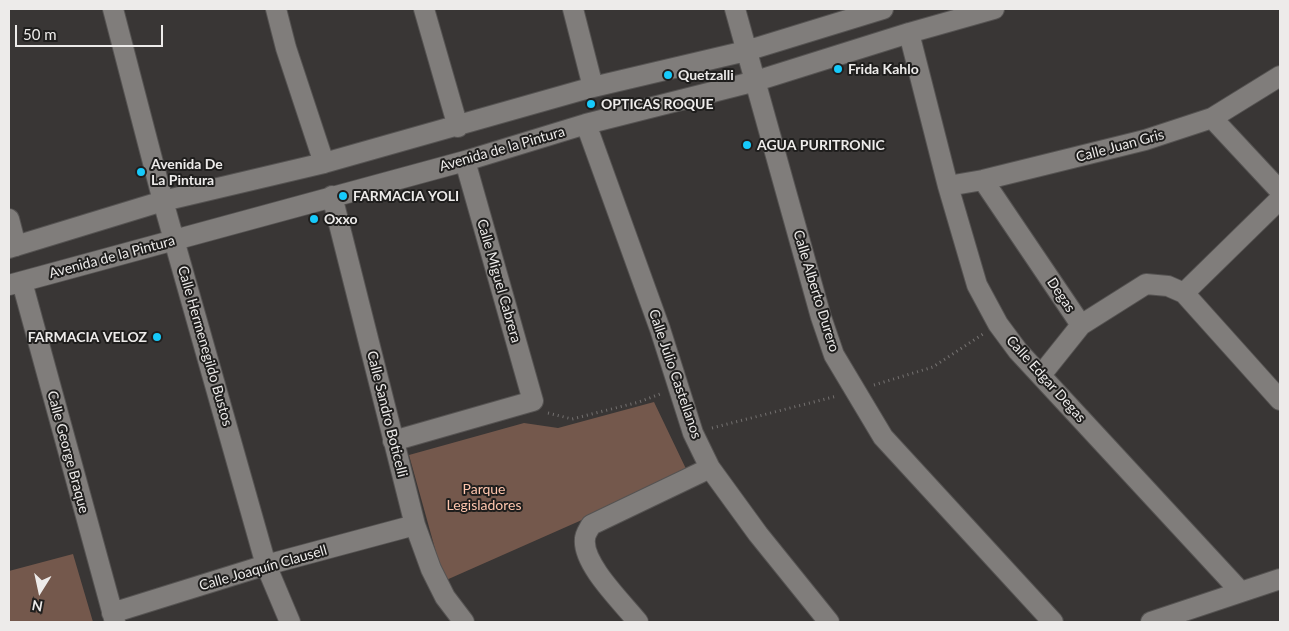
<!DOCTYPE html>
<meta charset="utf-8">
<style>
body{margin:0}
#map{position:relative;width:1289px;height:631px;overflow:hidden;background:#393635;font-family:Lato,sans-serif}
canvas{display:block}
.frame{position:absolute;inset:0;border:10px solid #edebea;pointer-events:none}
.north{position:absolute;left:15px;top:566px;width:50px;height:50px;-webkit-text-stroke:4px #1f1e1d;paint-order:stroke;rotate:190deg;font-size:14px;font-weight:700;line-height:20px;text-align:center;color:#edebea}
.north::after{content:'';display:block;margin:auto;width:18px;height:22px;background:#edebea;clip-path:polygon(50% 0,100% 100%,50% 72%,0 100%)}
.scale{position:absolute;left:15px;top:25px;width:148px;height:22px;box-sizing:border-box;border:2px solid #edebea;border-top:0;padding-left:6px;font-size:15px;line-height:18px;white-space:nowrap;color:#edebea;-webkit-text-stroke:4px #1f1e1d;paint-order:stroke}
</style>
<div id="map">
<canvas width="1289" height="631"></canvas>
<div class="frame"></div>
<div class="north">N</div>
<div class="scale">50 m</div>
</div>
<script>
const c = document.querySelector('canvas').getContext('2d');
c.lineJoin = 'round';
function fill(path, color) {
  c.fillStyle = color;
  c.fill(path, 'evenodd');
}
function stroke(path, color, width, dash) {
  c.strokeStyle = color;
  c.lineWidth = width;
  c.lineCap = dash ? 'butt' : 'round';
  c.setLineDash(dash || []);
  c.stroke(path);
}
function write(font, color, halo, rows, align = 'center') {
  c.font = font + ' Lato,sans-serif';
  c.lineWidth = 4;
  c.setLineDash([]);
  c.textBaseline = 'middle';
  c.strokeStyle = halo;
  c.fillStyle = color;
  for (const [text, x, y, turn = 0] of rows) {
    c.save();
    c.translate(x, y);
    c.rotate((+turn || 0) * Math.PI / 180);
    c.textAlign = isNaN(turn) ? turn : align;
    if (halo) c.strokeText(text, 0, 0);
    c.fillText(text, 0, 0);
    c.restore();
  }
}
const green = new Path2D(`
 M654 402 688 473 444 581 409 455 524 423 558 428Z
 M73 554 93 622H9V571Z`);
const path = new Path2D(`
 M874 385 933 367 983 334
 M548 413 572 419 639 402 660 394
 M712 428 837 396`);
const street = new Path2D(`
 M113 9 163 201 266 565 290 622
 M276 9 286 48 324 163
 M424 9 458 127
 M573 9 593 87
 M735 9 821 317 834 355 883 437 1053 622
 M909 33 948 186 977 285 998 324 1018 351 1241 592
 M1212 118 1280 191
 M586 124 660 329 693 433 710 468 758 534 829 622
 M983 180 1081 325
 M948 186 983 180 1145 140 1212 118 1280 76
 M332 196 415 525 431 569 445 597 464 622
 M9 219 16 246
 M9 248 163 201 324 163 593 87 746 51 883 9
 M22 282 115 622
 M9 285 465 161 586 124 756 81 909 33 994 9
 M1184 293 1280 199
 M1041 375 1081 325 1146 284 1168 286 1184 293 1280 400
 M393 441 533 401 465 161
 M112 613 266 565 415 525
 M638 622C623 603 582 564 585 539 585 534 589 529 591 525L710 468
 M1151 622 1280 579`);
const markers = [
 [838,69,5,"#16cafb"],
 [668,75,5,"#16cafb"],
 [591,104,5,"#16cafb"],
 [747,145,5,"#16cafb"],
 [141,172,5,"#16cafb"],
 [343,196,5,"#16cafb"],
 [314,219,5,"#16cafb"],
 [157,337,5,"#16cafb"]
];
const poiNames = [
 ["Frida Kahlo",848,69],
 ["Quetzalli",678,75],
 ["OPTICAS ROQUE",601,104],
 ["AGUA PURITRONIC",757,145],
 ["Avenida De",151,164],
 ["La Pintura",151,180],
 ["FARMACIA YOLI",353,196],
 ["Oxxo",324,219],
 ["FARMACIA VELOZ",147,337,"right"]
];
const streetNames = [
 ["Calle Juan Gris",1120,146,-15],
 ["Avenida de la Pintura",502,149,-16],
 ["Avenida de la Pintura",112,257,-15],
 ["Calle Miguel Cabrera",499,281,74],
 ["Calle Alberto Durero",816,291,73],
 ["Degas",1061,295,56],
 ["Calle Hermenegildo Bustos",205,346,74],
 ["Calle Julio Castellanos",675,374,71],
 ["Calle Edgar Degas",1046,379,48],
 ["Calle Sandro Boticelli",387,414,76],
 ["Calle George Braque",68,452,75],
 ["Calle Joaquín Clausell",263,568,-16]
];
const parkNames = [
 ["Parque",484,489],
 ["Legisladores",484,505]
];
fill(green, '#74584c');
stroke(street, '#555352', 22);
stroke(path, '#747170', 3, [1, 4]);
stroke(street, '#807d7b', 20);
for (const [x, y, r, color] of markers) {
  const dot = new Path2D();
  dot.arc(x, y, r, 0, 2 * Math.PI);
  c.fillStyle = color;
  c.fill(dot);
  stroke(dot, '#1f1e1d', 2);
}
write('bold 14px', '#edebea', '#1f1e1d', poiNames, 'left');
write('14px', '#edebea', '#1f1e1d', streetNames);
write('14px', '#ffc6ae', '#1f1e1d', parkNames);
</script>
